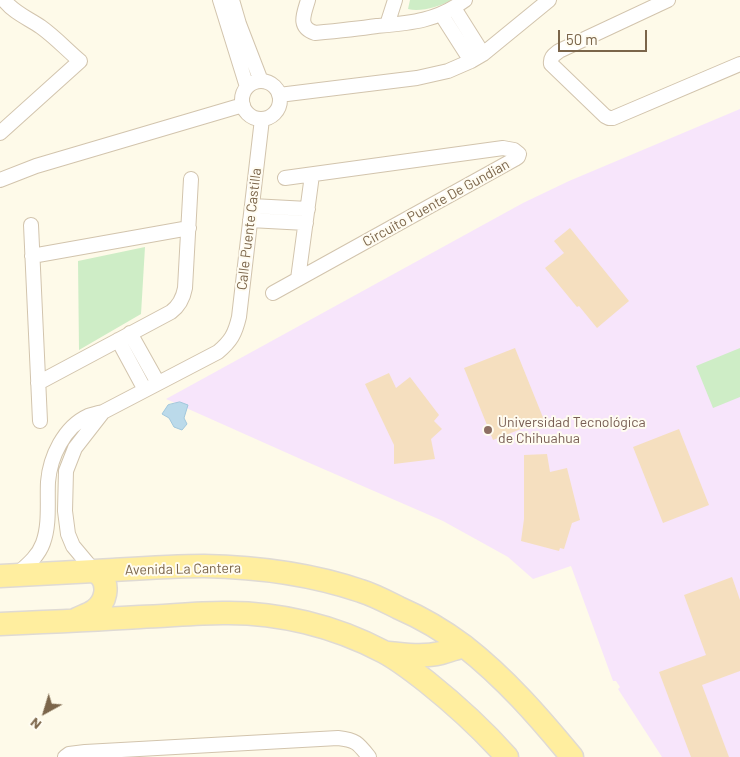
<!DOCTYPE html>
<meta charset="utf-8">
<style>
body{margin:0}
#map{position:relative;width:740px;height:757px;overflow:hidden;background:#fefae9;font-family:Barlow,sans-serif}
canvas{display:block}
.north{position:absolute;left:20px;top:687px;width:50px;height:50px;-webkit-text-stroke:4px #fffcf1;paint-order:stroke;rotate:219deg;font-size:14px;font-weight:700;line-height:20px;text-align:center;color:#7b654a}
.north::after{content:'';display:block;margin:auto;width:18px;height:22px;background:#7b654a;clip-path:polygon(50% 0,100% 100%,50% 72%,0 100%)}
.scale{position:absolute;left:558px;top:30px;width:89px;height:22px;box-sizing:border-box;border:2px solid #7b654a;border-top:0;padding-left:6px;font-size:15px;line-height:18px;white-space:nowrap;color:#7b654a;-webkit-text-stroke:4px #fffcf1;paint-order:stroke}
</style>
<div id="map">
<canvas width="740" height="757"></canvas>
<div class="north">N</div>
<div class="scale">50 m</div>
</div>
<script>
const c = document.querySelector('canvas').getContext('2d');
c.lineJoin = 'round';
function fill(path, color) {
  c.fillStyle = color;
  c.fill(path, 'evenodd');
}
function stroke(path, color, width, dash) {
  c.strokeStyle = color;
  c.lineWidth = width;
  c.lineCap = dash ? 'butt' : 'round';
  c.setLineDash(dash || []);
  c.stroke(path);
}
function write(font, color, halo, rows, align = 'center') {
  c.font = font + ' Barlow,sans-serif';
  c.lineWidth = 4;
  c.setLineDash([]);
  c.textBaseline = 'middle';
  c.strokeStyle = halo;
  c.fillStyle = color;
  for (const [text, x, y, turn = 0] of rows) {
    c.save();
    c.translate(x, y);
    c.rotate((+turn || 0) * Math.PI / 180);
    c.textAlign = isNaN(turn) ? turn : align;
    if (halo) c.strokeText(text, 0, 0);
    c.fillText(text, 0, 0);
    c.restore();
  }
}
const education = new Path2D(`
 M740 109V757H662L618 689 620 687 616 681H613L571 566 533 579 508 557 443 521 305 461 166 399 523 203 569 181Z`);
const green = new Path2D(`
 M410 0H451C440 7 420 12 408 9Z
 M145 247 141 314 79 350 78 261Z
 M740 348V397L713 408 696 366Z`);
const water = new Path2D(`
 M180 402 188 405 184 418 187 424 182 430 174 427 169 418 162 414 168 405Z`);
const building = new Path2D(`
 M570 228 629 301 597 328 579 306 577 307 545 268 564 253 554 241Z
 M515 348 544 420 493 440 464 368Z
 M389 373 396 388 410 377 439 415 434 421 442 429 431 439 435 459 394 464V445L365 384Z
 M679 429 709 505 663 523 633 447Z
 M547 454 550 472 567 468 580 520 572 523 564 549 560 548 559 551 521 541 524 519V455Z
 M732 577 740 600V671L702 685 729 757H691L659 672 706 655 684 595Z`);
const street = new Path2D(`
 M220 0 247 87
 M232 0 239 24 261 81
 M308 0C304 14 297 27 315 33 336 31 356 29 377 26 411 23 437 21 465 0
 M668 0 559 51C554 55 550 57 551 64L605 116 609 118H613L740 64
 M454 8 483 54
 M441 14 471 61
 M387 25 395 0
 M242 100a19 19 0 1 1 38 0a19 19 0 1 1-38 0Z
 M279 95 417 78 448 71 471 61 483 54 549 0
 M0 133 80 61C67 50 55 37 41 27 28 18 14 13 4 0
 M0 180 36 166 243 105
 M252 206 308 209
 M250 220 306 223
 M31 225 40 421
 M32 256 189 228
 M298 279 312 175
 M273 293 515 159 518 157 519 154 514 150 503 148 285 178
 M130 333 158 383
 M118 340 145 390
 M38 383 171 312C179 306 183 299 185 288L191 179
 M94 571 73 546 68 534 65 511 66 471 75 448 103 412
 M16 575C26 566 38 557 43 543 50 524 47 502 48 482 50 457 64 427 88 416 93 414 98 413 103 412L218 352C231 341 235 334 239 317L262 119
 M65 757 69 754 85 752 338 738C356 740 358 743 369 757`);
const primary = new Path2D(`
 M0 576C38 574 76 572 113 570 144 568 174 566 204 566 257 567 311 574 361 591 374 595 387 602 399 608 422 618 444 631 464 646 505 678 539 717 572 757
 M77 619C83 616 90 614 95 610 106 602 109 586 101 576 101 576 95 571 94 571
 M0 624C47 622 93 620 140 617 168 616 196 613 223 613 278 612 335 626 384 652 399 660 413 671 427 682 457 706 482 729 507 757
 M388 653C406 655 424 657 441 653 449 651 456 648 464 646`);
const markers = [
 [488,430,5,"#8d6e63"]
];
const streetNames = [
 ["Circuito Puente De Gundian",436,203,-29],
 ["Calle Puente Castilla",249,229,-83],
 ["Avenida La Cantera",183,569,-1]
];
const educationNames = [
 ["Universidad Tecnológica",498,422],
 ["de Chihuahua",498,438]
];
fill(education, '#f7e5fb');
fill(green, '#ceedc6');
fill(water, '#bbdaea');
stroke(water, '#a1c7dc', 1);
fill(building, '#f5dfbf');
stroke(street, '#d2c4ad', 16);
stroke(primary, '#dfdad4', 25);
stroke(street, '#fff', 14);
stroke(primary, '#ffee9f', 22);
for (const [x, y, r, color] of markers) {
  const dot = new Path2D();
  dot.arc(x, y, r, 0, 2 * Math.PI);
  c.fillStyle = color;
  c.fill(dot);
  stroke(dot, '#fffcf1', 2);
}
write('14px', '#7b654a', '#fffcf1', streetNames);
write('14px', '#785e54', '#fffcf1', educationNames, 'left');
</script>
